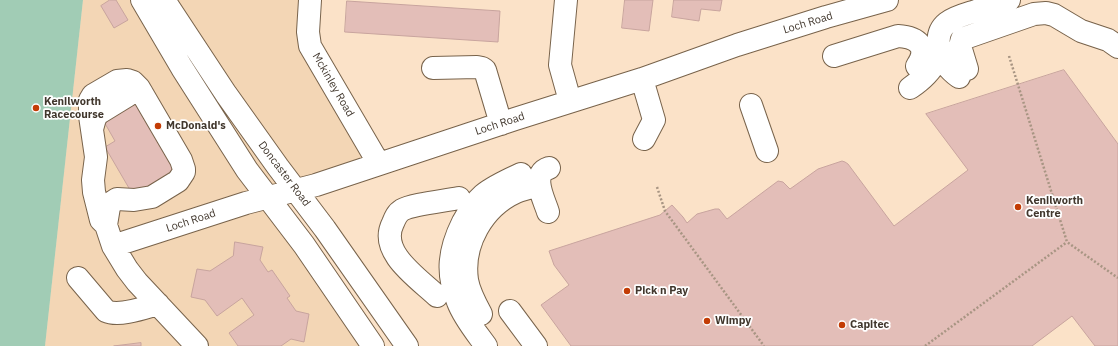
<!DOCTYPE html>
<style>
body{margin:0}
canvas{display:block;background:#fbe2c8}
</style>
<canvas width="1118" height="346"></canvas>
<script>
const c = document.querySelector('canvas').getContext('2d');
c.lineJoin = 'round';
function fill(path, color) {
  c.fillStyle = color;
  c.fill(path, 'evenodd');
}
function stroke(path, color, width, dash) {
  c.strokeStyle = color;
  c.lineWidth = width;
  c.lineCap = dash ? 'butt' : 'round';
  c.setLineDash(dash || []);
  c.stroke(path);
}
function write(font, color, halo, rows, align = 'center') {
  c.font = font + ' "IBM Plex Sans",sans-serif';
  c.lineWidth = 3.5;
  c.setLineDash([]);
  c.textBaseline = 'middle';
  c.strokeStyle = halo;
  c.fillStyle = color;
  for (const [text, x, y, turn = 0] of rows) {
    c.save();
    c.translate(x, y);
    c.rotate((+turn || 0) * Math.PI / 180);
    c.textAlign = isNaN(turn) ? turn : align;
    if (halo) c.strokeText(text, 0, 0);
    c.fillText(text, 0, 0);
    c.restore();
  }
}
const built = new Path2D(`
 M83 0H310L308 23 379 164 269 197 373 346H45Z`);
const green = new Path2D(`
 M0 0H83L45 346H0Z`);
const building = new Path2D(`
 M110 0H116L128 20 114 28 101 6Z
 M625 0H653L649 31 622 28Z
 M674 0H722L720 11 701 9 699 21 672 17Z
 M347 1 500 11 498 42 345 32Z
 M1064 70 1118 144V346H1095L1072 316 1032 346H571L541 305 569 285 554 265 549 251 660 215 672 205 683 217 687 223 697 214 715 209H719L727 219 778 181 783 182 790 189 818 169 842 161 845 162 848 164 894 226 968 170 926 114Z
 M141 98 181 167 133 195 105 147 115 141 103 120Z
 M235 242 263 247 260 260 268 272 272 270 290 296 287 298 296 311 309 314 304 342 291 339 281 346H238L229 333 254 315 242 298 217 316 205 300 191 297 197 269 210 271 233 256Z
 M141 343V346H114Z`);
const path = new Path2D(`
 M1009 56 1067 242 1118 278
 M657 187 665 211 764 346
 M925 346 1067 242`);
const minor = new Path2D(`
 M142 0 182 68 247 170 304 245 373 346
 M164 0 226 94 278 167 325 229 407 346
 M310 0 308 32 310 46 379 164
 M566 0 560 65 570 101
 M834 56 898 36C917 37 930 47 917 66
 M433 68 477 67 482 68 485 70 501 124
 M967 69 960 46 962 39 1034 14 1046 13 1054 15 1081 31 1108 40 1118 47
 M959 77C949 70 940 59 939 47 935 21 957 17 976 11 987 7 998 4 1009 0
 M642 79 654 120 644 139
 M910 88C923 79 931 71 939 57
 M751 105 767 151
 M92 129 95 118 99 113 130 94 136 92 142 93
 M548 212C544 199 530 174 549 168
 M106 225 101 220 94 192 93 180 96 157 90 116V100L93 95 117 81 127 80 133 82 139 88 181 160 184 169V172L178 181 152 197 134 200 117 199 111 203 109 207 106 225 113 246 127 269 137 282 197 346
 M113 246 246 203 316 185 515 119 642 79 737 45 826 17 887 0
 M78 278 106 311C119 317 144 308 158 304
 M437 296C418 278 378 252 393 223 395 218 397 213 402 210 412 204 445 201 459 198
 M510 311 536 346
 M481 314C475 303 469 292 467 280 462 244 483 207 516 192 523 189 532 187 539 185
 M486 346C476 332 464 318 458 302 446 273 449 250 463 222 468 213 475 202 483 195 494 186 508 180 521 174`);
const markers = [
 [36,108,4,"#c33c05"],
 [158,126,4,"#c33c05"],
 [1018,207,4,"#c33c05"],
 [627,291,4,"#c33c05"],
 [707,321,4,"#c33c05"],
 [842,325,4,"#c33c05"]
];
const streetNames = [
 ["Loch Road",808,23,-17],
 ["Mckinley Road",333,85,60],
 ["Loch Road",500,124,-18],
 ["Doncaster Road",284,174,53],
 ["Loch Road",191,221,-18]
];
const poiNames = [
 ["Kenilworth",44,102],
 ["Racecourse",44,115],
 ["McDonald's",166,126],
 ["Kenilworth",1026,201],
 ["Centre",1026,214],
 ["Pick n Pay",635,291],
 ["Wimpy",715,321],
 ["Capitec",850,325]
];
fill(built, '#f3d6b5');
fill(green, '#a1ccb5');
fill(building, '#e3beb8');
stroke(building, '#c8a49e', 1);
stroke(minor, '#78634b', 24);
stroke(path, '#a89583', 2.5, [2, 2]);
stroke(minor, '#fff', 22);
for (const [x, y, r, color] of markers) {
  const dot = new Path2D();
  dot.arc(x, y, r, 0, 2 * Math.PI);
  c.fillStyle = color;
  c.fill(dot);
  stroke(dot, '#fff', 1.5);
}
write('11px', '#41372d', '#fff', streetNames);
write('bold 11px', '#41372d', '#fff', poiNames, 'left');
</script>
